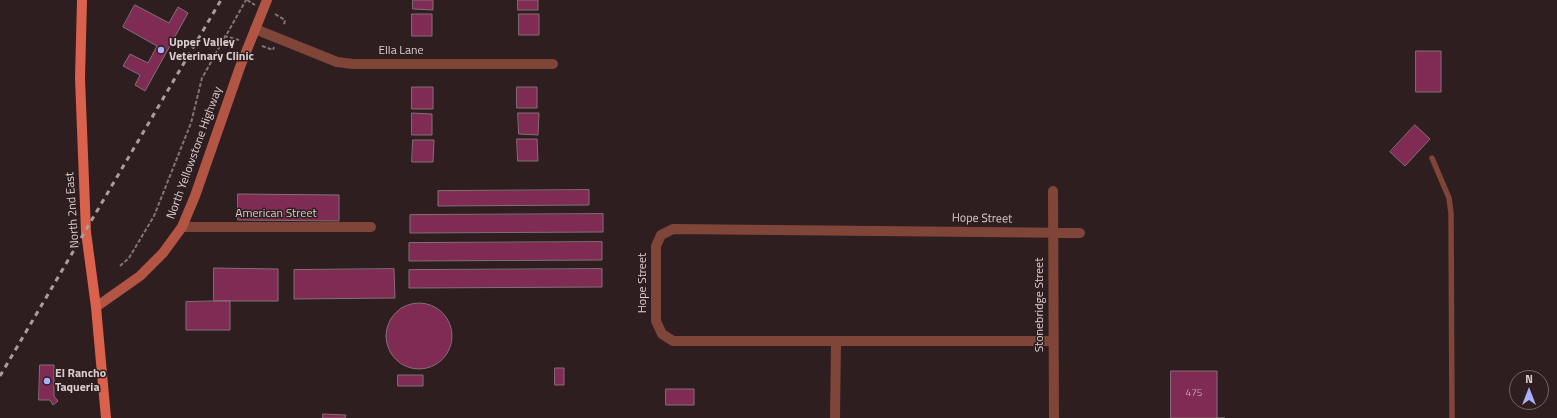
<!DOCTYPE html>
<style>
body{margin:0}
#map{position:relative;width:1557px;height:418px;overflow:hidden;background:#2e1e1f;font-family:"Titillium Web",sans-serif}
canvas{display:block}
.north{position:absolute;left:1509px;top:370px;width:40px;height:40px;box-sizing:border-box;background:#2e1e1f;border:1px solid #736465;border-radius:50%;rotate:0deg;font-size:11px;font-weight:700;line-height:16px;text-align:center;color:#dacecf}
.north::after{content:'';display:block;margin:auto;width:14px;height:18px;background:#a9b0fc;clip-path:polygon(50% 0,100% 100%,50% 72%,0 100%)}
</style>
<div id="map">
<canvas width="1557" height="418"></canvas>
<div class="north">N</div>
</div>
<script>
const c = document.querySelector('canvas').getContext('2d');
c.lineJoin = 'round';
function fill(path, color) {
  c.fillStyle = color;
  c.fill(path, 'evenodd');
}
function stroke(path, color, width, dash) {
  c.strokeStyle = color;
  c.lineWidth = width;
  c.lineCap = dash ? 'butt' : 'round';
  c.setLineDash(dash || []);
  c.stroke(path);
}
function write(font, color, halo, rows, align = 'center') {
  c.font = font + ' "Titillium Web",sans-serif';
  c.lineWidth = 3;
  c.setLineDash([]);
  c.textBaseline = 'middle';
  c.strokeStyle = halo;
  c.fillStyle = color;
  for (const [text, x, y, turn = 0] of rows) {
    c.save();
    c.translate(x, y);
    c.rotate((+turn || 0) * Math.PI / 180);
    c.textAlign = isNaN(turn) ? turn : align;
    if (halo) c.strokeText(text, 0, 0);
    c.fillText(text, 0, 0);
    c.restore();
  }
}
const building = new Path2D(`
 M413 0H433V10L413 9Z
 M518 0H538V10H518Z
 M135 5 169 23 178 7 188 13 145 91 135 85 140 75 123 66 130 54 148 63 157 46 123 27Z
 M412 14H432V36H412Z
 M519 14H539V35H519Z
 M1416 51H1441V92H1416Z
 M412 87H433V109H412Z
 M517 87H537V108H517Z
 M412 113 432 114V135H412Z
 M518 113H539L538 135 519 134Z
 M1415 125 1430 139 1405 166 1390 152Z
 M517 139H537L538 161H518Z
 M413 140H434L433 162H412Z
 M589 190V205L438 206V191Z
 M238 194 339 195V221L238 220Z
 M603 214V232L410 233V215Z
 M602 242V260L409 261V243Z
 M214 268 278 269V301H214Z
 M394 269 395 298 294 299V270Z
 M602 269V287L409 288V270Z
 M230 301V330H186V302Z
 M386 336a33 33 0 1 1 66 0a33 33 0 1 1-66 0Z
 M40 365H54V396L58 401 53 405 50 400H39Z
 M555 368H564V385H555Z
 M1171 371H1217V418H1225H1171Z
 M398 375H423V386H398Z
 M666 389H694V405H666Z
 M323 414 346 415 345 418H323Z`);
const path = new Path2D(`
 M247 0 255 5
 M275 14 285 20 284 25
 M224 36 239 40
 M262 46 273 50 274 47
 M120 266 129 258 154 216 191 123 202 78 246 0`);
const service = new Path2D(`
 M1432 158 1449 198 1451 213 1452 418`);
const minor = new Path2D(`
 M255 29 337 62 353 64H553
 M1053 191 1054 418
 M182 227H371
 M1053 341H673L662 334 656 321V246L661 235 673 229 1080 233
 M835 418 836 341`);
const secondary = new Path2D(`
 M96 307 140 276 163 253 182 227 195 196 240 67 267 0`);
const primary = new Path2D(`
 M82 0 80 78 86 232 96 307 106 418`);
const rail = new Path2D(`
 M0 376 221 0`);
const markers = [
 [161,50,4,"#a9b0fc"],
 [47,381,4,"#a9b0fc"]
];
const numberNames = [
 ["475",1194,394]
];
const poiNames = [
 ["Upper Valley",169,43],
 ["Veterinary Clinic",169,57],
 ["El Rancho",55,374],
 ["Taqueria",55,388]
];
const streetNames = [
 ["Ella Lane",401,51],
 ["North Yellowstone Highway",195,153,-70],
 ["North 2nd East",73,210,-94],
 ["American Street",276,214],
 ["Hope Street",982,219,1],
 ["Hope Street",643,283,-90],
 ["Stonebridge Street",1040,305,-90]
];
fill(building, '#802b53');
stroke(building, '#837077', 1);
stroke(path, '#827475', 2, [4, 2]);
stroke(service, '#7f4539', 5.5);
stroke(minor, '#7f4539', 10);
stroke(secondary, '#b35544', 10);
stroke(primary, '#da614b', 10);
stroke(rail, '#aa9d9e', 3, [5, 5]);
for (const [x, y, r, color] of markers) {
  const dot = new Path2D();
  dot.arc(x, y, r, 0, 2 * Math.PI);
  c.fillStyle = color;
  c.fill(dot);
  stroke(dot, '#2e1e1f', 1.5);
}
write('10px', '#c4a5b0', null, numberNames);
write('bold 12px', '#dacecf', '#2e1e1f', poiNames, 'left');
write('12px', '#dacecf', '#2e1e1f', streetNames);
</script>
